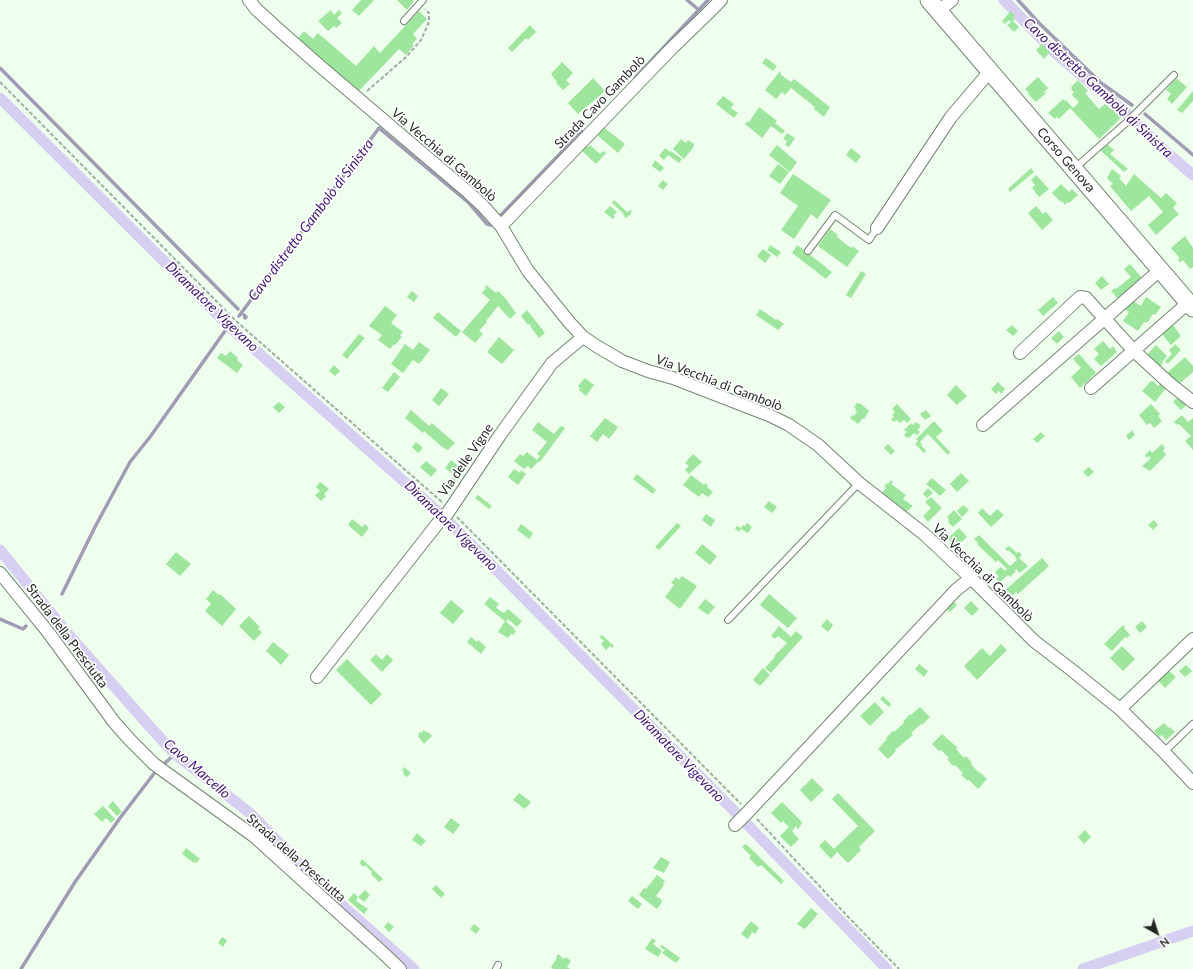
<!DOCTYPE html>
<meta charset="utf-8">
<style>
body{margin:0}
#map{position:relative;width:1193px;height:969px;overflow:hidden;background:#efffee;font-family:Lato,sans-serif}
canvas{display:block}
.north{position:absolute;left:1137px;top:913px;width:40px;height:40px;-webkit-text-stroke:3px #fff;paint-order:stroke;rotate:141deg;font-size:11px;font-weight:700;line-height:16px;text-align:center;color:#1f261f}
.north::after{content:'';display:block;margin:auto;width:14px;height:18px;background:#1f261f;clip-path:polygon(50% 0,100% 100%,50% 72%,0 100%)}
</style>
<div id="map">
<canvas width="1193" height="969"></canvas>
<div class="north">N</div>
</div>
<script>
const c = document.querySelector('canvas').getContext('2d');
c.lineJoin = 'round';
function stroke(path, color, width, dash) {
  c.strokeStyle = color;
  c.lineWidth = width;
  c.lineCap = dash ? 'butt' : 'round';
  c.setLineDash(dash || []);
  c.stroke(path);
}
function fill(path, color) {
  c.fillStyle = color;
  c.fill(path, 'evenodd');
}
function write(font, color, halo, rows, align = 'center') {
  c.font = font + ' Lato,sans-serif';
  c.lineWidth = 3.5;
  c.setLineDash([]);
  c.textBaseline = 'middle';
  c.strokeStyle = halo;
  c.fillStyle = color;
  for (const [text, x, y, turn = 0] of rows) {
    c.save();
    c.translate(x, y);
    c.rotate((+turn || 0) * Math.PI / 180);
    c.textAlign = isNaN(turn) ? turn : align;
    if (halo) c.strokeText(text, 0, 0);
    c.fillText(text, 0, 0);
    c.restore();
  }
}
const stream = new Path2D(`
 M687 0 699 10
 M1018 0 1039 23 1101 83 1132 105
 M0 68 238 309
 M635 78 708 0
 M1145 114 1193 155
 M501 215 582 131
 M244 315 246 317 245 318
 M239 316 379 128 469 203 487 224 491 225
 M234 331 237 327
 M62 594 95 527 130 462 150 437 225 331
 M0 619 23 629 26 626
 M165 763 175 754
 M21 969 75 882 120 818 156 771`);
const canal = new Path2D(`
 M1004 0 1052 50 1134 120 1158 145 1193 175
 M0 98 234 331 444 517 742 819 887 969
 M0 550 68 634 151 728 175 754 251 814 325 890 414 969
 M1083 969 1193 931`);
const building = new Path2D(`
 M361 0H374L359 16 352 10Z
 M397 0H413L414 1 407 10Z
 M331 10 334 15 339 10 342 13 337 18 342 23 336 28 334 26 328 31 318 21Z
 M419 11 427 19 413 34 417 39 412 44 414 45 406 55 399 49 357 93 296 41 304 31 313 39 318 33 356 66 374 46 380 53Z
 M1011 11 1015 16 1013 18 1015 19 1013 21 1019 27 1014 32 1007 25 1011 22 1009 20 1005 24 1002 21Z
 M530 25 536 32 528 40 526 38 512 52 508 48Z
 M1042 44 1050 52 1044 59 1036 50Z
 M766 58 777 66 773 71 762 63Z
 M562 62 573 73 566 80 570 84 563 90 556 83 557 82 551 74Z
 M780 71 781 73 780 74 791 82 794 79 830 107 824 117 814 109 815 107 791 88 785 95 782 92 776 99 765 90Z
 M1038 77 1048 88 1044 92 1046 93 1036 102 1028 94 1029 93 1025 89Z
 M593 78 605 91 578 114 568 103Z
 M1176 78 1187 87 1172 104 1167 99 1171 94 1166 90Z
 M1078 80 1088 91 1085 93 1099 109 1105 104 1122 117 1099 139 1070 108 1059 119 1057 117 1055 119 1048 113 1063 99 1065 101 1066 100 1073 108 1079 102 1072 95 1074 92 1071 89 1072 88 1071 87Z
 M1193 91V101L1182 113 1177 110Z
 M723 96 734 104 731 108 738 113 734 118 716 104Z
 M759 107 777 121 775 123 785 131 782 134 771 126 762 138 745 124 748 121 749 122Z
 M602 126 625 144 618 153 596 134Z
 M787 133 795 138 789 147 785 145 787 141 783 139Z
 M681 139 686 143 688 140 694 144 693 148 684 159 673 149Z
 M1107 144 1114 150 1110 154 1128 169 1124 172 1101 151Z
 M585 145 588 147 590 145 600 154 603 151 606 153 596 164 581 150Z
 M777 145 797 162 790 172 769 155Z
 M665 148 670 152 671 151 682 159 679 163 668 155 664 160 659 156Z
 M851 148 861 156 856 163 846 155Z
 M655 160 664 168 660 172 652 166Z
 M778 164 789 172 780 184 769 176Z
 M1031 168 1034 172 1010 192 1008 189Z
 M1112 169 1121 176 1119 178 1126 186 1134 174 1161 198 1166 193 1177 203 1173 208 1179 214 1156 235 1148 225 1163 212 1149 196 1131 211 1110 186 1113 184 1107 178Z
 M793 174 831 200 817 219 811 214 794 239 781 230 798 206 780 193Z
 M1036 175 1049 189 1039 197 1032 188 1035 185 1031 180Z
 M663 180 668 184 663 190 658 186Z
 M1061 184 1069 192 1072 189 1078 195 1069 203 1068 202 1065 205 1062 201 1061 202 1052 193Z
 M614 200 627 212 630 210 632 211 631 212V214L626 218 623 215 624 214 612 203Z
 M610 206 617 212 614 215 615 217 613 219 604 212Z
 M1036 206 1043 214 1046 212 1053 220 1042 230 1028 213Z
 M830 229 838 235 837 237 851 248 852 246 859 251 847 267 818 246Z
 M1185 236 1193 248V267L1190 269 1183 260 1181 262 1178 261 1179 257 1171 248Z
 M770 245 781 252 777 257 767 250Z
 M797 245 826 267V268L832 272 826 279 792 253Z
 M763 249 771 255 765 263 757 256Z
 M1130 264 1142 278 1118 299 1111 291 1115 288 1116 289 1131 277 1124 269Z
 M861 271 866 274 851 298 846 295Z
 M1102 276 1109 284 1101 290 1095 283Z
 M486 285 496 293 498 291 505 298 516 313 510 319 498 306 486 321 487 322 479 331 483 334 475 343 462 332 490 300 482 293 486 288 485 287Z
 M412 291 418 296 414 302 407 297Z
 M1053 297 1058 303 1043 316 1038 310Z
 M1146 297 1161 307 1155 315 1153 314 1147 323 1144 322 1138 331 1123 321 1129 312 1122 307 1130 299 1141 306Z
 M385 306 397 315 391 323 403 332 400 336 402 337 395 345 394 344 390 349 378 340 382 335 369 326Z
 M760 309 776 320 777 319 784 324 778 330 756 315Z
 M527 310 545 333 539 338 530 326 531 325 530 324 528 325 521 316Z
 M438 312 461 331 456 337 433 318Z
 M1172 324 1181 336 1171 345 1161 333Z
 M1012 325 1018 331 1013 336 1006 330Z
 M1059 331 1064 337 1057 344 1051 338Z
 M359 334 365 338 347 359 342 355Z
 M499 337 514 350 502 364 487 352Z
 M1103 341 1110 349 1113 346 1117 352 1101 366 1094 359 1099 354 1094 349Z
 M419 342 430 350 419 364 413 360 403 373 391 364 405 344 413 350Z
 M1175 344 1181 350 1168 364 1165 361 1172 354 1169 350Z
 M1156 345 1167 356 1162 362 1163 363 1159 368 1146 356Z
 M230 351 238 358 237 360 243 365 237 373 217 358 221 353 226 356Z
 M1079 354 1096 373 1080 388 1071 377 1081 368 1073 359Z
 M1185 357 1193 366V372L1178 385 1167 373Z
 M334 365 340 371 335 376 329 371Z
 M394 372 400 377 388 392 382 388Z
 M585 378 594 385 586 396 579 390 580 388 578 386Z
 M1151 381 1152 382 1153 381 1158 386 1160 384 1166 388 1155 402 1142 391Z
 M998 382 1005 389 1001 394 999 391 996 394 991 389Z
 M956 385 967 396 957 405 947 395Z
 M441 388 449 394 439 406 432 400Z
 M1179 396 1188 403 1181 410 1173 402Z
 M279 402 285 407 279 413 273 407Z
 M857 403 859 404 860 403 869 411 864 419 863 418 858 424 850 418 852 415 854 416 857 412 855 410 856 408 854 407Z
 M897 404 911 419 907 423 904 420 900 423 897 420 894 422 891 419 894 417 892 415 895 412 892 409Z
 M1151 404 1160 414 1158 416 1162 421 1154 428 1150 423 1147 425 1139 415Z
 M411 410 429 426 432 423 455 443 448 450 442 447 424 431 423 433 405 418Z
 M926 410 931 416 925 420 920 414Z
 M1182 415 1188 422 1193 418V450L1185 441 1191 436 1179 424 1177 425 1174 422Z
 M605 418 618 427 609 439 603 434 597 442 590 436Z
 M934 421 943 431 936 437 950 452 948 455 928 434 920 442 922 444 921 445 926 451 924 453 915 444 918 441 916 439Z
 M538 422 554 434 561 426 565 428 540 462 539 461 531 469 528 466 524 469 514 461 520 454 523 456 527 452 537 460 540 456 537 454 547 442 532 430Z
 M916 422 921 426 917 430 920 432 917 435 914 433 909 438 908 437 907 438 904 435 907 432 904 430 911 423 913 425Z
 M1132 430 1135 435 1129 440 1126 436Z
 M1041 432 1045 436 1037 443 1033 439Z
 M416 442 423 448 418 453 412 447Z
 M888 444 895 451 891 455 884 448Z
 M1162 444 1165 448 1163 450 1166 455 1150 471 1142 466 1151 458 1149 456 1147 458 1145 455 1150 450 1152 453Z
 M693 454 702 462 689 474 685 470 689 466 685 463Z
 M451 460 465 471 459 479 445 468Z
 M426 461 437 470 431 477 420 467Z
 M1089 467 1094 472 1088 477 1083 472Z
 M514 469 520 473 521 470 526 474 518 485 508 477Z
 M961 473 969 481 957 492 950 484Z
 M637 474 656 490 653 494 633 479Z
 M691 475 704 485 705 483 708 485 707 487 713 492 708 497 702 493 699 497 683 485Z
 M453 476 457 480 452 486 448 483Z
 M932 478 946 490 940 496 926 484Z
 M891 480 893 482 891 484 906 495 903 499 913 506 906 512 882 493 886 488 884 486 887 483 888 484Z
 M320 482 329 489 324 494 326 496 321 501 315 495 320 491 316 487Z
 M928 488 933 493 927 498 923 494Z
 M478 495 492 506 489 509 475 498Z
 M931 497 942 508 928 522 923 516 931 508 925 502Z
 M769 501 777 507 772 513 764 507Z
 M963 505 969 510 962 517 957 511Z
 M982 508 990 516 997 509 1004 515 991 527 978 513Z
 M954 510 962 519 953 527 948 522 949 520 947 517Z
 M706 514 715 520 711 527 702 520Z
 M352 519 362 527 365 524 369 528 362 537 348 525Z
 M1154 520 1158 525 1153 530 1148 525Z
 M677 523 681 526 659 550 655 547Z
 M747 523 752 527 748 533 741 529 739 532 735 529 737 526 741 528 743 525 745 526Z
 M521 524 533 533 529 539 517 530Z
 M959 528 967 537 956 547 948 538Z
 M979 535 1010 566 1017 560 1015 558 1016 557 1008 550 1007 551 1005 549 1009 546 1017 553 1018 551 1022 555 1019 558 1028 566 1020 573 1016 569 1015 570 1016 571 1010 577 1008 575 999 583 996 579 999 577 995 572 1001 567 1005 571 1007 569 998 560 996 562 977 544 978 543 974 539Z
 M702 544 717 556 710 565 695 553Z
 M176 552 191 564 180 576 166 564Z
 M1042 558 1049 566 1018 594 1016 592 1008 599 1003 592Z
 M682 576 697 586 680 609 665 597 674 585 671 583 676 577 679 580Z
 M213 590 219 595 220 594 236 609 222 626 205 611 211 604 206 599Z
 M769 594 797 618 788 628 760 605Z
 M490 597 499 604 496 608 504 613 508 609 522 621 517 627 508 619 506 622 484 604Z
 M705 599 715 607 708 615 698 608Z
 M451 600 464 611 453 624 440 613Z
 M953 601 957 605 950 612 946 609Z
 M971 601 979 609 972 616 964 608Z
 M249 616 260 627 258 629 262 632 254 641 239 626Z
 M827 619 833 625 828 632 821 626Z
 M505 621 514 628 513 629 516 631 513 635 511 634 508 638 498 632Z
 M1142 621 1147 627 1140 633 1135 627Z
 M1123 625 1125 627 1124 628 1130 635 1127 638 1125 637 1112 651 1104 644Z
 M779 626 791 637 796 631 803 637 771 673 765 668 775 657 774 656 787 643 778 636 775 639 771 636Z
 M602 635 614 646 612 648 610 646 606 650 601 644 604 641 599 637Z
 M471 637 477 642 478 640 486 647 481 654 467 642Z
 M273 642 289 655 281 665 266 651Z
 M1001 644 1007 650 977 680 964 666 982 648 990 656Z
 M1122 646 1135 659 1123 671 1110 658Z
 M376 654 382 660 387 654 393 660 382 672 370 660Z
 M347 659 382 694 371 705 336 670Z
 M919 664 928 671 924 677 915 669Z
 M1186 665 1192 671 1185 677 1179 671Z
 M763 668 770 675 760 686 753 680Z
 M1167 669 1176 677 1165 688 1157 679Z
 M883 696 891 704 889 707 880 699Z
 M875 702 884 712 870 726 860 716Z
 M920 707 930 717 922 725 921 724 911 733 913 735 896 749 895 750 896 751 888 759 878 749 887 739 886 738 893 731 894 732 904 723 903 722 910 714 911 715Z
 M1164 723 1169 728 1170 727 1175 732 1166 740 1162 735 1159 737 1154 731Z
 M424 730 427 733 428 732 432 736 424 744 418 736 419 735 418 734 420 732 421 733Z
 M942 734 958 748 956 749 964 758 966 756 972 763 971 764 979 773 980 772 987 779 978 789 969 780 968 781 961 775 963 773 955 765 953 766 947 759 949 758 941 750 939 751 932 744Z
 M404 767 411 773 407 777 403 774 404 772 402 770Z
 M812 778 824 790 811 802 800 790Z
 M519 793 531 802 525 809 513 800Z
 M838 793 875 831 859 847 861 850 848 863 837 852 831 859 819 846 825 840 834 849 858 826 832 799Z
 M113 801 122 812 117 816 108 806Z
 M782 802 802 822 801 825 798 829 796 826 792 831 799 839 791 847 780 836 789 827 783 821 781 823 771 813Z
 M103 806 115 819 111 823 106 818 102 822 94 814Z
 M451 818 460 825 453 834 444 827Z
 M1085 830 1091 837 1084 844 1078 837Z
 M417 833 426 841 421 846 412 840Z
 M746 844 784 881 781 884 761 865 758 867 749 858 751 856 742 847Z
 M186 848 200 859 196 863 195 862 194 863 182 854Z
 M661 857 670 862 664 873 653 868Z
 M362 859 383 879 379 882 371 874 372 872 365 865 364 867 361 865 360 862Z
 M657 875 665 881 663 884 664 885 656 896 662 900 661 901 662 902 657 909 639 895 644 888 646 889Z
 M436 885 445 894 441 898 432 889Z
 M365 890 370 895 364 902 358 897 356 901 368 909 364 914 348 900 354 893 358 897Z
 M632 896 642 904 638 909 628 901Z
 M811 908 818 914 805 929 797 924Z
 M751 921 759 928 755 934 752 932 748 939 741 934Z
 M388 922 394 927 389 932 384 927Z
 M474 924 480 929 476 934 470 929Z
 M222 937 227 940 223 947 218 943Z
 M652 938 656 941 653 944 662 951 658 957 645 949Z
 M662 945 680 958 676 963 662 953 665 950 660 947Z
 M558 954 564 959 566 957 571 961 567 967 570 969H553L551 967 557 958 556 957Z`);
const path = new Path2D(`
 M0 82 236 321 443 503
 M367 91 406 57 421 40 429 22V13L425 9
 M457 517 741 804
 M757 819 851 920 899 969`);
const service = new Path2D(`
 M404 21 423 0
 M1075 168 1127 122 1174 75
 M808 251 835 215 869 240 877 228
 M728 620 859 483
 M1164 752 1193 724
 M496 969 498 965`);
const minor = new Path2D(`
 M249 0 256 9 279 30 321 67 468 192 482 205 501 226 528 271 569 322 583 337 598 347 622 361 648 371 673 378 771 416 789 425 818 445 859 483 924 534 971 578 1034 641 1073 671 1120 709 1164 752 1193 783
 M939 11 952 0
 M501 226C557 167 614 108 671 49 688 32 705 17 721 0
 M877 228 951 117 985 77 991 72
 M1020 353 1080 297 1086 298 1133 350 1169 383 1193 402
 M1091 388 1188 303
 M983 425 1160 270
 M0 573 48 632 114 722 130 740 154 764 255 837 382 952 400 969
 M317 677 438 523 447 514 500 435 552 363 583 337
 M1120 709 1193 639
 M735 825 748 812 956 590 971 578`);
const secondary = new Path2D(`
 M929 0 1193 308`);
const streetNames = [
 ["Strada Cavo Gambolò",600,102,-46],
 ["Via Vecchia di Gambolò",444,155,41],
 ["Corso Genova",1066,160,49],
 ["Via Vecchia di Gambolò",719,383,21],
 ["Via delle Vigne",466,460,-55],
 ["Via Vecchia di Gambolò",983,573,44],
 ["Strada della Presciutta",67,636,53],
 ["Strada della Presciutta",296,858,41]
];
const waterNames = [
 ["Cavo distretto Gambolò di Sinistra",1098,88,43],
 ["Cavo distretto Gambolò di Sinistra",311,220,-53],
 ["Diramatore Vigevano",212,307,44],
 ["Diramatore Vigevano",451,526,44],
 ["Diramatore Vigevano",679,756,46],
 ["Cavo Marcello",197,769,41]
];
stroke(stream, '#9f9cb3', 3.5);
stroke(canal, '#d6cff2', 11);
fill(building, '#9ee69d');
stroke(service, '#748673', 8);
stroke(minor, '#748673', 14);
stroke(secondary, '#748673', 19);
stroke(path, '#a1ada0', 2, [4, 2]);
stroke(service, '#fff', 6);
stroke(minor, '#fff', 12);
stroke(secondary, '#fff', 17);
write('13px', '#1f261f', '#fff', streetNames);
write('italic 14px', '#401779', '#fff', waterNames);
</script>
